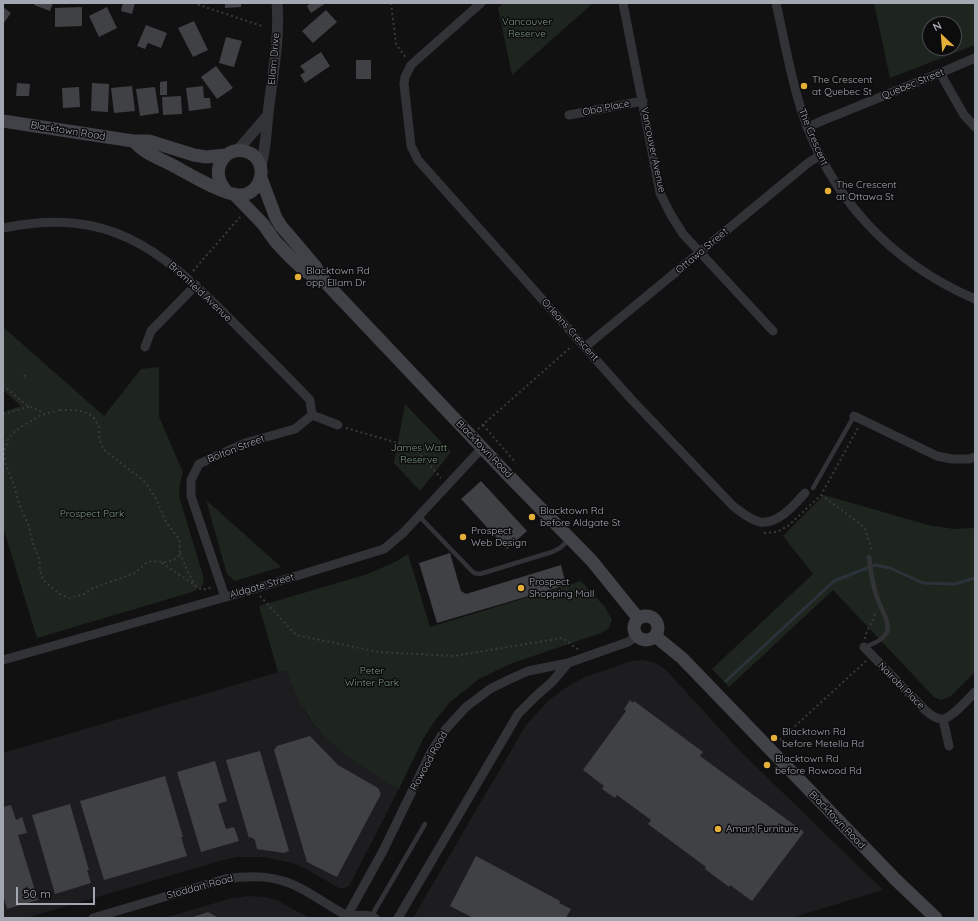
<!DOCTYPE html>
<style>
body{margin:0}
#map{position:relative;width:978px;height:921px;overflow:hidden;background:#111112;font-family:Quicksand,sans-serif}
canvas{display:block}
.frame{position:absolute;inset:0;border:4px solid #a3a7b2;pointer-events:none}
.north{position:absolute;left:922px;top:16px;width:40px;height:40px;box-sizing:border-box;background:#0c0c0d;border:1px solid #484a4f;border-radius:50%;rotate:334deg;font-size:11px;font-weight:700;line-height:16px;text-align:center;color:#a3a7b2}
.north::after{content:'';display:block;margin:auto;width:14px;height:18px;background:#e4af38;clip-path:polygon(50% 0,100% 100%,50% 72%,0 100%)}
.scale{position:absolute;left:16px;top:887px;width:79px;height:18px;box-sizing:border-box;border:2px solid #a3a7b2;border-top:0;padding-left:5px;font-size:12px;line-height:14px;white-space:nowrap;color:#a3a7b2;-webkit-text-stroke:3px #0c0c0d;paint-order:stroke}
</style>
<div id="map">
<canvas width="978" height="921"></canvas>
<div class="frame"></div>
<div class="north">N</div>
<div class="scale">50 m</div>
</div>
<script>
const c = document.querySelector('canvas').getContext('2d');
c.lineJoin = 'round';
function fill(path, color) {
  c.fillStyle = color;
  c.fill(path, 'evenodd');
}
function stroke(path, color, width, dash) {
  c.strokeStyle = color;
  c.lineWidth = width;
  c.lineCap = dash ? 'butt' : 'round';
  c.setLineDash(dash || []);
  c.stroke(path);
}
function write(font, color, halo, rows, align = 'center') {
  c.font = font + ' Quicksand,sans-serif';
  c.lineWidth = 3;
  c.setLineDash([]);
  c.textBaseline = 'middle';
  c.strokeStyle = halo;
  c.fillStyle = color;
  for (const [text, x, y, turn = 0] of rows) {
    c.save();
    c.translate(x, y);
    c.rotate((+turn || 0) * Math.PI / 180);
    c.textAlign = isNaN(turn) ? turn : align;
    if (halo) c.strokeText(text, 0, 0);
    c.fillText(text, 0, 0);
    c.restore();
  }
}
const built = new Path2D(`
 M643 660 656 663 666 670 741 752 883 890 791 918H413L526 725 549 700 567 687 585 677 632 661Z
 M286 670 306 714 320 732 354 761 399 789 349 886 345 888H339L306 869 293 863 263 857H238L223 860 26 918H3V753Z
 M248 896 264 897 276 900 310 918H164L232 898Z`);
const green = new Path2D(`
 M504 3H593L512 75 498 8Z
 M874 3H975V45L890 78ZM930 24H954V48H930Z
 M3 327 104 416 141 369 159 367V417L183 472 180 483 179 496 204 579 202 586 192 592 37 638 3 527V412L21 406 3 390Z
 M405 404 451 452 420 491 394 463Z
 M824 495 928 525 954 529 975 528V672L951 696 941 700 934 697 833 590 729 687 712 669 813 574 783 536Z
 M206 500 281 567 235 581 227 574Z
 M408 554 430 627 581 581 605 607 612 620 609 628 601 633 510 664 479 679 450 702 434 722 423 739 399 789C365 768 329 749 307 714 298 701 292 685 286 670L278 672 259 606 368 574 395 562Z`);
const stream = new Path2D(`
 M726 681 834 581 875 565 890 568 923 583 955 584 975 578`);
const building = new Path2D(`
 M35 3H53L50 11 34 5Z
 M123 3H135L132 14 121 11Z
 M225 3H241V7L225 8Z
 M311 3H326L311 13 307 6Z
 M3 7 11 13 3 24Z
 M82 7V26L55 27V8Z
 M107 7 117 28 99 37 89 16Z
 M326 10 337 22 313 43 302 31Z
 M194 21 208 50 193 57 178 28Z
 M146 25 167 33 161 48 148 43 145 49 137 46Z
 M226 37 242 41 234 67 219 63Z
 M321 52 330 66 305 83 300 75 305 72 300 66Z
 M356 60H371V79H356Z
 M216 66 233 88 217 99 201 77Z
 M167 81V95H160V82Z
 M17 83 30 84 29 96H16Z
 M92 83 109 84 108 112 91 111Z
 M132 86 135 111 114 113 111 88Z
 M203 86 204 98H210L211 108 189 111 186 88Z
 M79 87 80 107 63 108 62 88Z
 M155 87 159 113 140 116 136 89Z
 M181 96 182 114 163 115 162 97Z
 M481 481 527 531 507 549 461 499Z
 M450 553 461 591 466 594 561 565 566 585 437 623 419 563Z
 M630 700 633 703 634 701 703 752 700 756 804 832 752 901 730 885 729 887 705 869 706 867 648 824 651 820 617 795 615 798 602 789 604 786 583 770 626 711 624 709Z
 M310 736 338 765 378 788 381 794 337 877 307 862 274 750 277 746Z
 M260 751 289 851 284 853 257 849 255 840 251 837 249 838 226 760Z
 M215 761 227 801 218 804 226 829 234 827 239 841 201 852 177 772Z
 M165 776 183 837H181L187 856 104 880 80 801Z
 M70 804 89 870H87L91 883 55 894 32 815Z
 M11 805 16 820 22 817 27 833 18 835 38 900 7 909 3 895V807Z
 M476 856 560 901 559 903 571 909 566 918H473L450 906Z
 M208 912 219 918H190Z`);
const path = new Path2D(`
 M193 3 262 26
 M391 3 396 44 406 58
 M193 271 240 217
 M24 375 26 378
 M3 385 25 404 44 413
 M60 410C74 410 93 409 98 426 100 430 98 427 99 432 99 438 101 445 104 450L143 480 148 486 156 499 166 522 179 539 180 545 179 556C166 566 162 560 147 562L135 573 93 588 85 594 69 598 58 593 43 580 40 569 39 558 34 547 28 524 19 504 14 485 6 465 4 452 9 437 18 429 41 415Z
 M3 414 29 407
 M483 425 516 463
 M346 428 408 446 416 450 441 478
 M478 429 572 346
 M821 495 859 523 865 529 872 551
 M764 533 777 532 788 526 821 495 858 428
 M180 553 187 570 195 585
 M162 563 202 590 213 587
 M260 596 296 635 379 652 454 656 562 638 579 650
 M865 639C866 629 873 623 875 614
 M780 740 866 661`);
const service = new Path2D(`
 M813 488 854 416
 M419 516 469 568 474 573 480 574 552 552 560 548 570 539
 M864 647C905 634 882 618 875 591 872 580 870 568 869 557
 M371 917 425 824`);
const minor = new Path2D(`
 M481 3 411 65 405 77 404 84 411 146 418 160 631 399 733 506C741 512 750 520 760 522 779 524 794 505 805 493
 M623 3 660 193 671 215 683 234 773 331
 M776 3C784 38 790 75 801 109 829 197 891 263 975 299
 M940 73 964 115 975 127
 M569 115 643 101
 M807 128 819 122 940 73 975 58
 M3 228C108 206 159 248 229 318 256 345 283 372 310 400L312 415
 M145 347 151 331 196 285
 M585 347 808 163 819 156
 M312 415 338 425
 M854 416 937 456 952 459H969L975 457
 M225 597 191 496V480L199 464 245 443 295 429 312 415
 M864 647 925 710C930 714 935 719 942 719 951 719 968 699 975 692
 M3 660 254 589 384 549 403 533 482 448
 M943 719 949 746
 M93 918 225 879C251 875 276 875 300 888 316 896 330 907 346 915 353 918 365 912 375 918
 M346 918 383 851 430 754 445 730 466 707 490 689 508 680 528 671 568 663 628 642 636 637
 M398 918 518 714 536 696 552 682 568 663`);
const tertiary = new Path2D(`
 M237 151 268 115
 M261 166C266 148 266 131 268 114 272 77 280 40 277 3`);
const secondary = new Path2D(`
 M3 121 133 141H149L194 155 206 157 226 155
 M133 141C137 144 140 148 145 151 154 157 165 161 174 166 189 174 225 196 241 195 262 194 269 163 250 153 227 142 206 170 227 192
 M261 178 276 218 281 226 315 266 326 283 506 473 592 561 638 618
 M234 194 263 224 275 241 290 257 305 271 324 282
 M634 628a12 12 0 1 1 24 0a12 12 0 1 1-24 0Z
 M655 636 682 658 896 880 936 918`);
const markers = [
 [804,86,4,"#e4af38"],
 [828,191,4,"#e4af38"],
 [298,277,4,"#e4af38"],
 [532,517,4,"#e4af38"],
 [463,537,4,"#e4af38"],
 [521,588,4,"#e4af38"],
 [774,738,4,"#e4af38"],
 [767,765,4,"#e4af38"],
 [718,829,4,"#e4af38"]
];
const parkNames = [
 ["Vancouver",527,22],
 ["Reserve",527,34],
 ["James Watt",419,448],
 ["Reserve",419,460],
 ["Prospect Park",92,514],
 ["Peter",372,671],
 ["Winter Park",372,683]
];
const streetNames = [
 ["Ellam Drive",274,59,-85],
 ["Quebec Street",913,84,-22],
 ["Oba Place",606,108,-11],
 ["Blacktown Road",68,131,9],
 ["The Crescent",813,137,67],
 ["Vancouver Avenue",653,150,78],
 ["Ottawa Street",702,251,-40],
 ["Bromfield Avenue",200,292,43],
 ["Orleans Crescent",570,330,48],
 ["Bolton Street",236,449,-21],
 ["Blacktown Road",484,449,46],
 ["Aldgate Street",262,586,-16],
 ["Nairobi Place",901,686,45],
 ["Rowood Road",429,761,-61],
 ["Blacktown Road",837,820,46],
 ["Stoddart Road",200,887,-15]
];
const poiNames = [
 ["The Crescent",812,80],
 ["at Quebec St",812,92],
 ["The Crescent",836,185],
 ["at Ottawa St",836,197],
 ["Blacktown Rd",306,271],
 ["opp Ellam Dr",306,283],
 ["Blacktown Rd",540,511],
 ["before Aldgate St",540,523],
 ["Prospect",471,531],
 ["Web Design",471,543],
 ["Prospect",529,582],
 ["Shopping Mall",529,594],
 ["Blacktown Rd",782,732],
 ["before Metella Rd",782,744],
 ["Blacktown Rd",775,759],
 ["before Rowood Rd",775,771],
 ["Amart Furniture",726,829]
];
fill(built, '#1d1d1f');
fill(green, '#1e251f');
stroke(stream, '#2b333a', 3);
fill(building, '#404145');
stroke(path, '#383a3e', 2, [2, 3]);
stroke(service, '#323337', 4.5);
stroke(minor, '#323337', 9);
stroke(tertiary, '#323337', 11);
stroke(secondary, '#404247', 13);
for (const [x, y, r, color] of markers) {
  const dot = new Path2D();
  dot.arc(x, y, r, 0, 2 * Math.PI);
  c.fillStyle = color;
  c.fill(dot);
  stroke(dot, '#0c0c0d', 1.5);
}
write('10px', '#7b9c7e', '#0c0c0d', parkNames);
write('10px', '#a3a7b2', '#0c0c0d', streetNames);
write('10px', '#a3a7b2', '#0c0c0d', poiNames, 'left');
</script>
